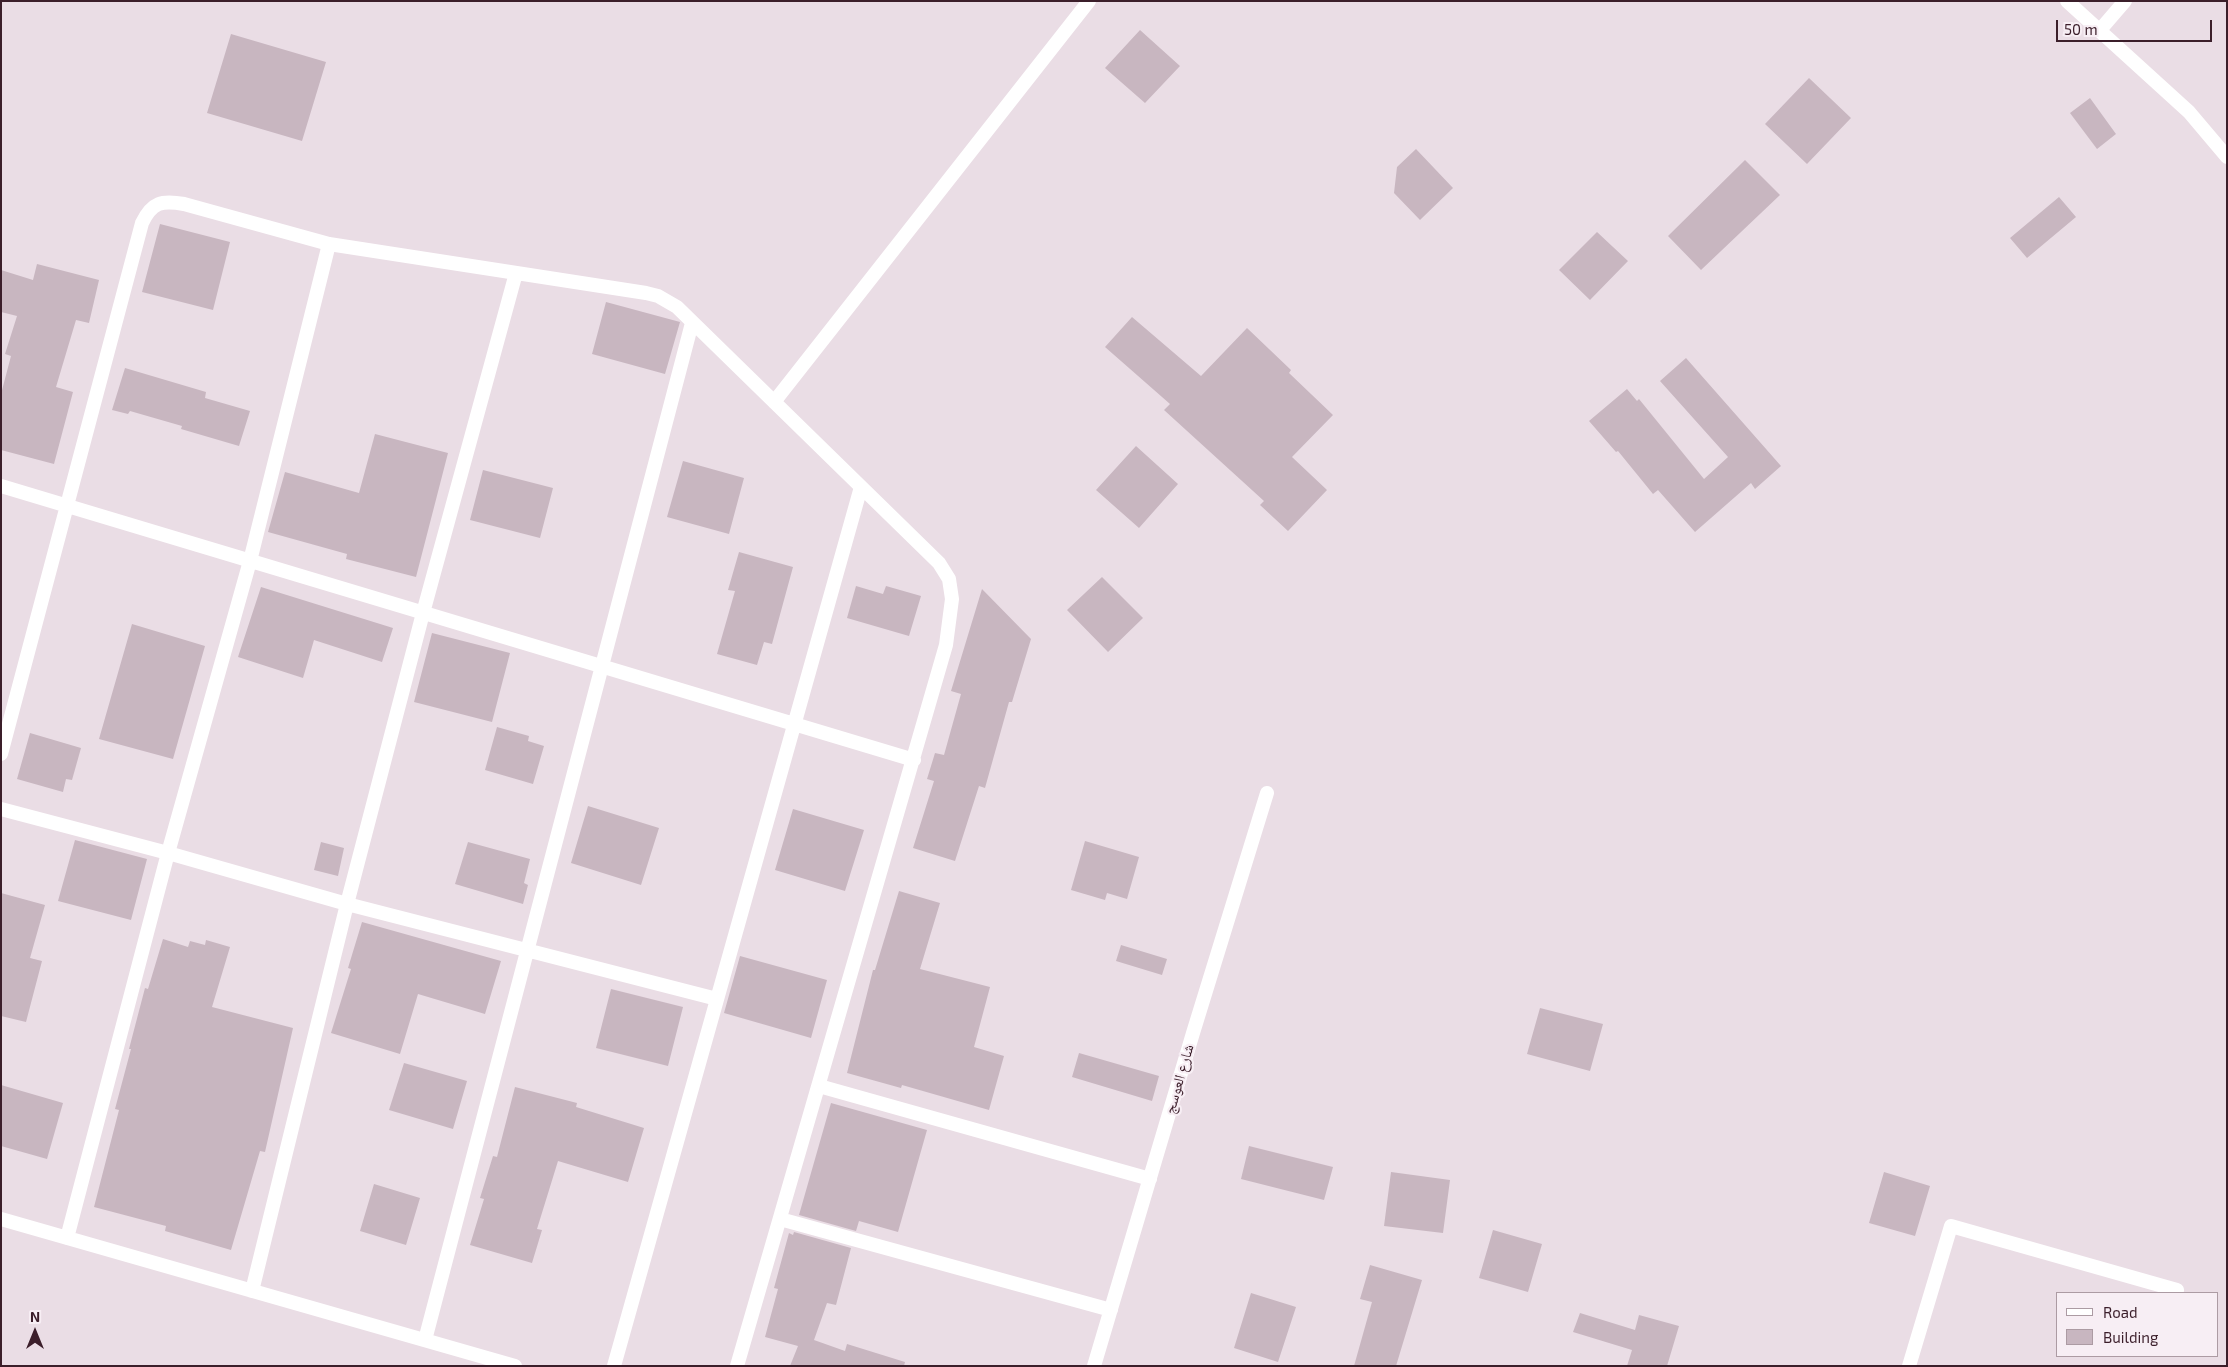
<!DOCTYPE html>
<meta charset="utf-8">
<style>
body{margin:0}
#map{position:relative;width:2228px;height:1367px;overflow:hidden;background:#eadde5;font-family:"Exo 2",sans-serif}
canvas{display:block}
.frame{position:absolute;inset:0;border:2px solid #3b1e2a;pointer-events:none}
.legend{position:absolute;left:2056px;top:1292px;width:162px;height:65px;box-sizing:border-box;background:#f7eef4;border:1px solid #ac9ba3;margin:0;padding:6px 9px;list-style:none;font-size:15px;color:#3b1e2a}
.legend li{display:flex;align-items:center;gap:10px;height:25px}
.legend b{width:25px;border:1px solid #ac9ba3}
.north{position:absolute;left:10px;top:1307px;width:50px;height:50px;-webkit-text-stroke:4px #f7eef4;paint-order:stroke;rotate:0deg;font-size:14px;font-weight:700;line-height:20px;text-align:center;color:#3b1e2a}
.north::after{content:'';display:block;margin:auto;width:18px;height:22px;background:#3b1e2a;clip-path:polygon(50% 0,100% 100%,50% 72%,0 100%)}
.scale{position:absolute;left:2056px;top:20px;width:156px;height:22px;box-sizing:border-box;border:2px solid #3b1e2a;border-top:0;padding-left:6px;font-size:15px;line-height:18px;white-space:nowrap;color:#3b1e2a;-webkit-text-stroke:4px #f7eef4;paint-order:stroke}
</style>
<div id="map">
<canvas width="2228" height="1367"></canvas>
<div class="frame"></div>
<ul class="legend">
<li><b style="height:6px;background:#fff"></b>Road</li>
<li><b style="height:14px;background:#c8b6c0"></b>Building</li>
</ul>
<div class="north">N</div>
<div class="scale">50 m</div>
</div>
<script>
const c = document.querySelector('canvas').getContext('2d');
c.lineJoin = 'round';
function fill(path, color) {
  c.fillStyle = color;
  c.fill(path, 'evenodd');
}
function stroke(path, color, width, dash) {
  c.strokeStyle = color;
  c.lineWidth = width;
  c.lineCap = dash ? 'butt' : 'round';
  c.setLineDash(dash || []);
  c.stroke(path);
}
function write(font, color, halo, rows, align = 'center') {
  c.font = font + ' "Exo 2","Noto Naskh Arabic",sans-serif';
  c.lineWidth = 4.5;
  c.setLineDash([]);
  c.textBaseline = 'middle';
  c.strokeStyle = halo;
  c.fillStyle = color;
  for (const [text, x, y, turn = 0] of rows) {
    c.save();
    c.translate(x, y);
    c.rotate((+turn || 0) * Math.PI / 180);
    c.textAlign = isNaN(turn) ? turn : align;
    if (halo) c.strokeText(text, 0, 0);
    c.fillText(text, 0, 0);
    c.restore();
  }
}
const building = new Path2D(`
 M1140 30 1180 66 1145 103 1105 68Z
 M231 34 326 62 302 141 207 113Z
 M1809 78 1851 118 1807 164 1765 124Z
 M2090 98 2116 134 2097 149 2070 113Z
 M1416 149 1453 188 1420 220 1394 193 1397 167Z
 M1745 160 1780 195 1701 270 1668 236Z
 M2059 197 2076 217 2027 258 2010 238Z
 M160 224 230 242 213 310 142 292Z
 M1597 232 1628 261 1590 300 1559 270Z
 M37 264 99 280 89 323 76 320 56 387 73 392 54 464 1 450V394L11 356 5 354 17 316 1 312V270L33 280Z
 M606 302 680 322 665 374 592 354Z
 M1132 317 1201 376 1247 328 1291 370 1289 373 1333 415 1292 457 1327 490 1288 531 1260 505 1264 501 1164 410 1170 404 1105 347Z
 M1686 358 1781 466 1755 489 1751 483 1695 532 1658 490 1653 494 1618 451 1616 452 1589 421 1627 389 1637 401 1639 399 1704 479 1728 457 1660 381Z
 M125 368 206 392 205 398 250 411 239 446 181 429 182 426 130 411 128 414 112 410Z
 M375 434 448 453 416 577 346 559 347 554 268 532 285 472 359 493Z
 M1136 446 1178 484 1139 528 1096 490Z
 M683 461 744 478 729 534 667 517Z
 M483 470 553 488 540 538 470 520Z
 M739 552 793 567 772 644 764 642 757 665 717 654 735 591 728 590Z
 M1102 577 1143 618 1108 652 1067 610Z
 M856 586 883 594 886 586 921 596 909 636 847 618Z
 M261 587 393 628 382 662 314 640 303 678 238 657Z
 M982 589 1031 639 1012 702H1009L985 788 979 786 955 861 913 848 934 781 927 779 935 753 944 755 961 694 951 691Z
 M132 624 205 646 173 759 99 739Z
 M432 633 510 653 492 722 414 702Z
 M497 727 529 736 528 741 544 746 533 784 485 770Z
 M30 733 81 748 72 780 66 779 63 792 17 779Z
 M588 806 659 828 641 885 571 863Z
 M793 809 864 830 845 891 775 870Z
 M75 840 147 859 131 920 58 901Z
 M1085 841 1139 857 1127 899 1107 893 1105 900 1071 890Z
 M321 842 344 848 338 876 314 870Z
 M468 842 530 859 524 883 528 885 523 904 455 884Z
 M899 891 940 903 920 969 990 987 974 1047 1004 1056 989 1110 902 1085 901 1088 847 1073 873 970H875Z
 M1 893 45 905 30 958 42 961 26 1022 1 1016Z
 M362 922 501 961 485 1014 418 994 400 1054 331 1033 351 969 348 968Z
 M163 939 188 947 190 941 205 945 206 940 230 947 212 1007 293 1028 265 1152 260 1151 231 1250 165 1231 166 1226 94 1207 119 1110 115 1109 131 1049H129L145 988 148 989Z
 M1121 945 1167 959 1162 975 1116 961Z
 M740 956 827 980 811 1038 724 1013Z
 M611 989 683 1007 668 1066 596 1048Z
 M1540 1008 1603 1024 1590 1071 1527 1054Z
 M1079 1053 1159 1076 1152 1101 1072 1077Z
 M404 1063 467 1081 453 1129 389 1110Z
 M1 1085 63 1103 47 1159 1 1146Z
 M515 1087 577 1103 576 1107 644 1128 628 1182 558 1161 537 1229 542 1230 532 1263 470 1245 484 1199 480 1198 493 1156 497 1157Z
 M831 1103 927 1130 898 1232 859 1221 856 1231 799 1215Z
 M1249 1146 1333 1167 1324 1200 1241 1179Z
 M1391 1172 1450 1180 1443 1233 1384 1226Z
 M1884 1172 1930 1186 1915 1236 1869 1223Z
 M374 1184 420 1198 406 1245 360 1231Z
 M1493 1230 1542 1244 1528 1292 1479 1278Z
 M794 1232 851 1248 836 1305 827 1303 814 1340 845 1351 847 1344 905 1362 904 1366H790L798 1346 765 1337 778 1289 774 1288 789 1233 793 1235Z
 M1370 1265 1422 1280 1396 1366H1354L1372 1302 1360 1299Z
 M1251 1293 1296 1307 1278 1362 1234 1348Z
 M1580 1313 1635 1330 1639 1315 1679 1326 1667 1366H1627L1632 1350 1573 1332Z`);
const minor = new Path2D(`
 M2067 1 2189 112 2227 157
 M2100 30 2125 1
 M774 402 1089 1
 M1 486 914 760
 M1 754 142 223C152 202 162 200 184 204L329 244 646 293 658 296 677 307 939 563 949 579 952 599 946 645 737 1366
 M1 809 168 853 347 904 717 999
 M819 1086 1150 1179
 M1 1219 515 1366
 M780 1219 1111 1310
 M67 1238 168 853 250 561 329 244
 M252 1291 347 904 423 613 516 273
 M425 1340 692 323
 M614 1366 861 487
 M1094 1366 1193 1033 1267 793
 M1909 1366 1951 1226 2177 1290`);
const streetNames = [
 ["شارع العوسج",1179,1079,-74]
];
fill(building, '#c8b6c0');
stroke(minor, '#fff', 14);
write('15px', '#3b1e2a', '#f7eef4', streetNames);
</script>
